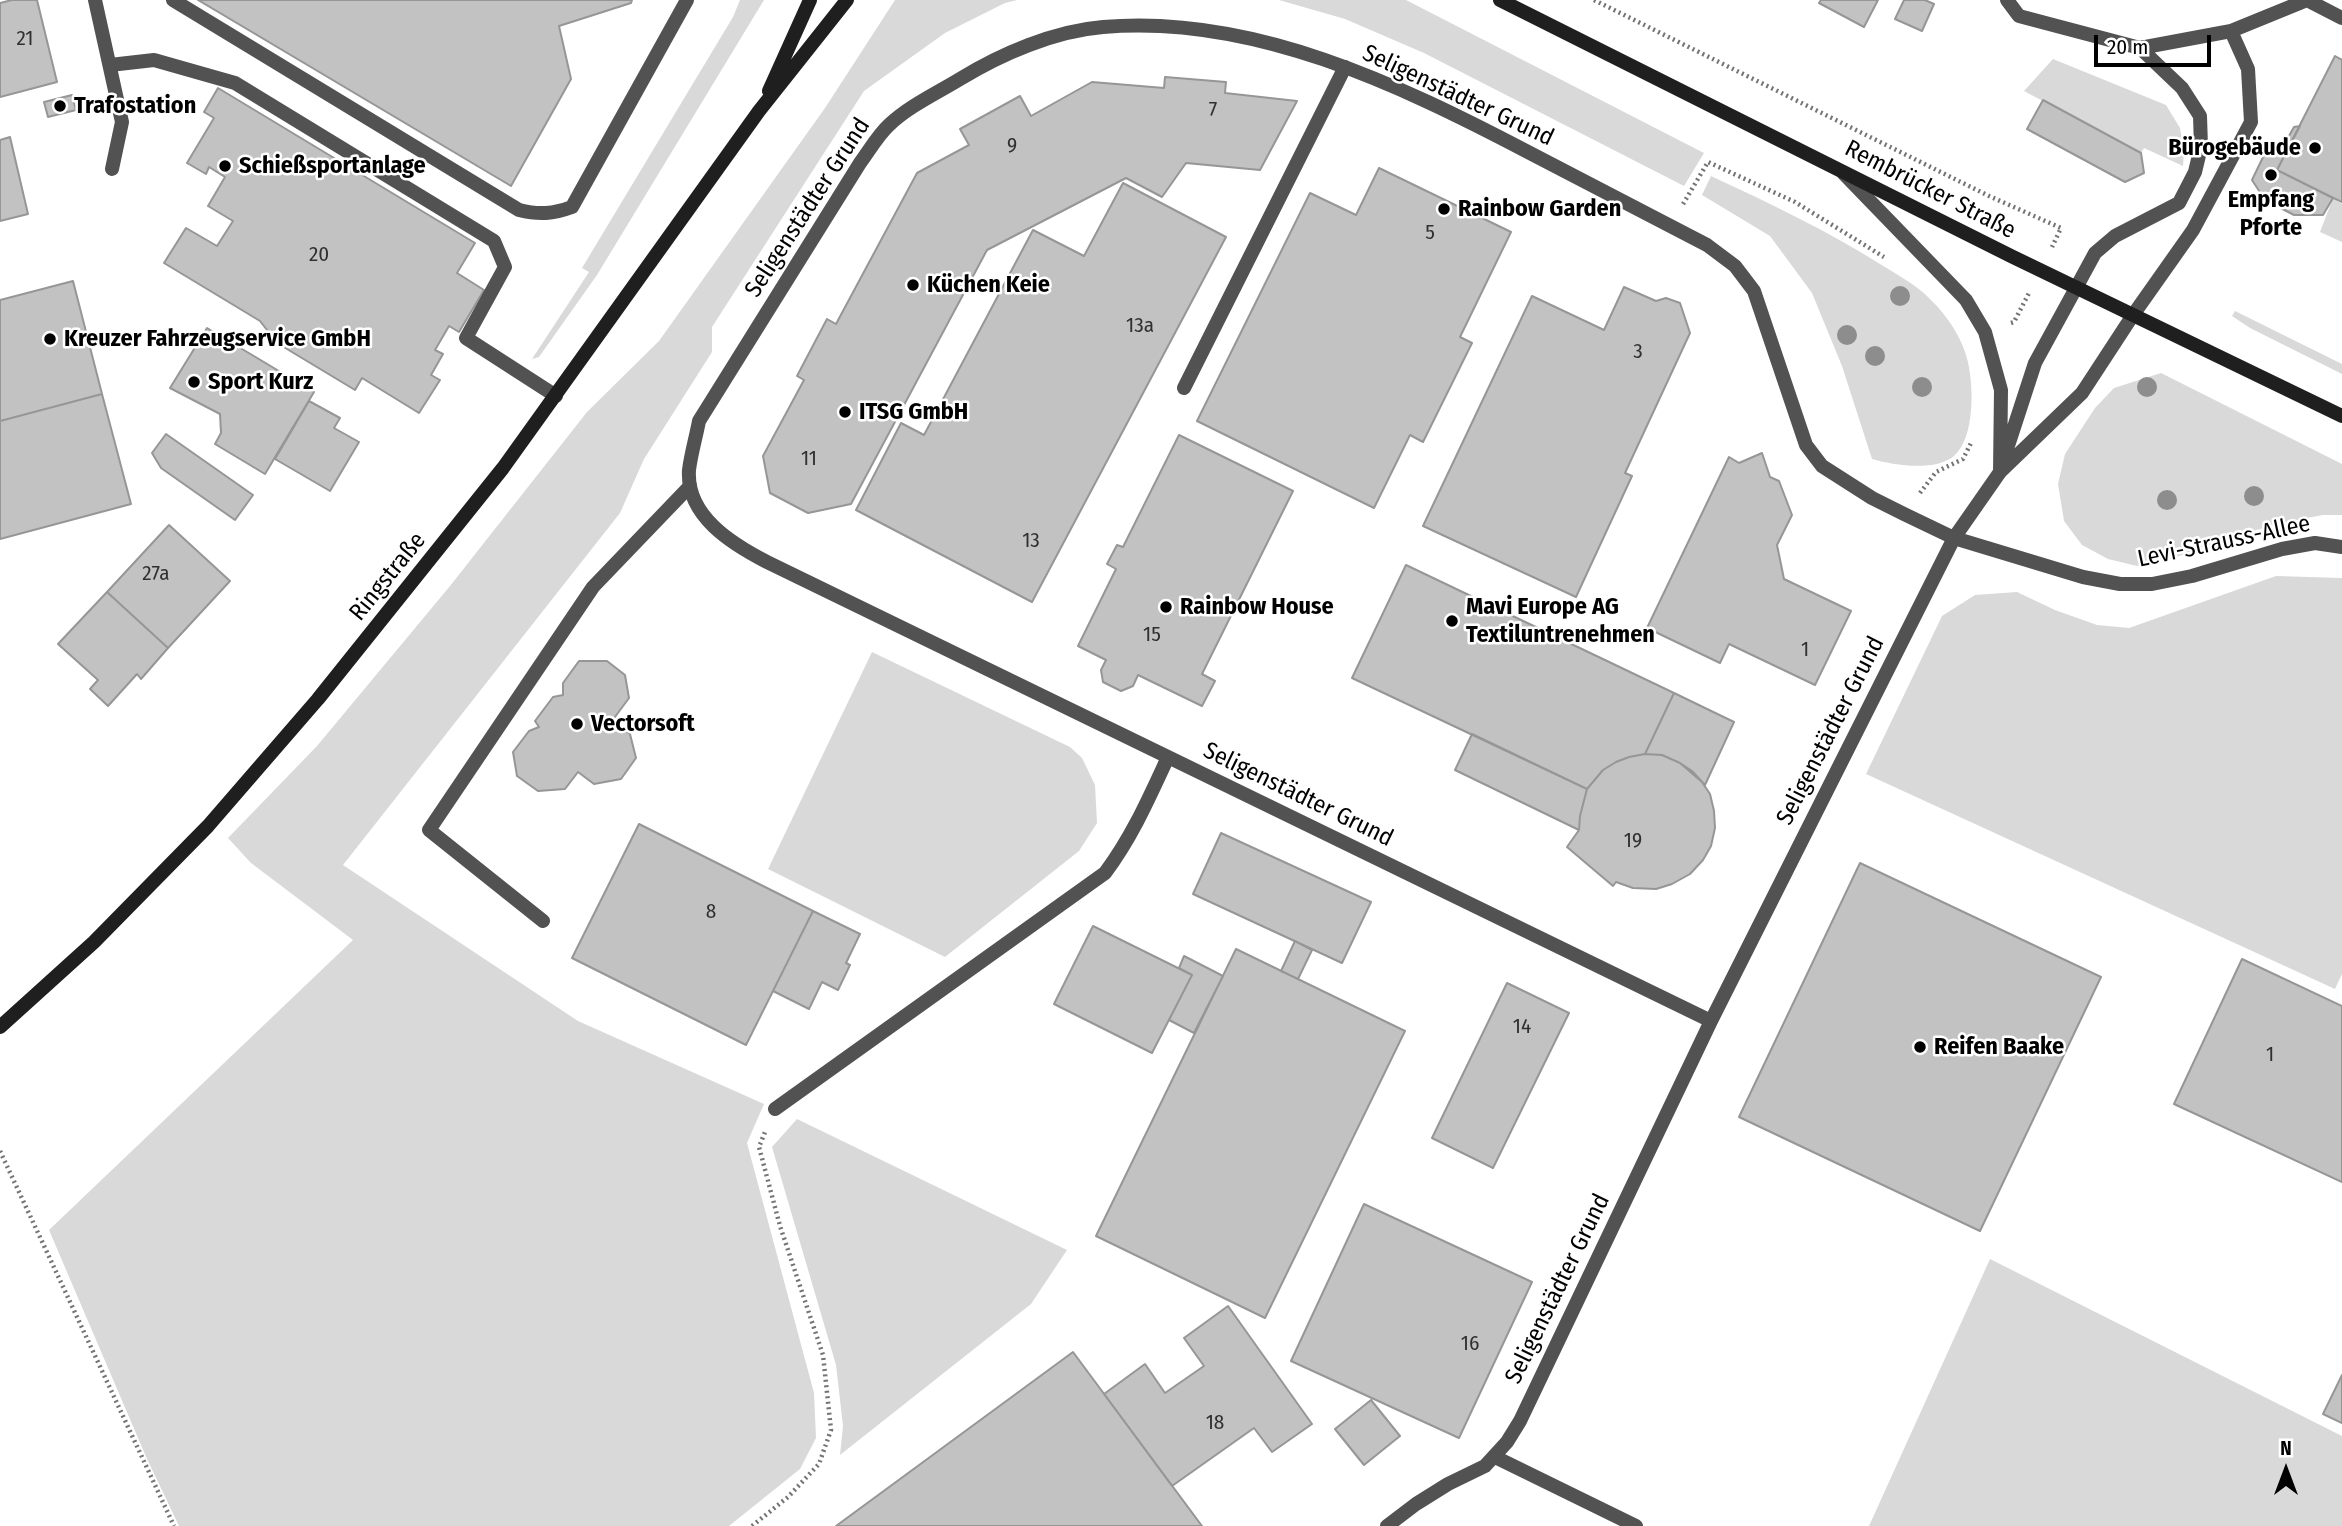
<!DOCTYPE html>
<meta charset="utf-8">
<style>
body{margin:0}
#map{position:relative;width:2342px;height:1526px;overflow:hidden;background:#fff;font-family:"Fira Sans Condensed",sans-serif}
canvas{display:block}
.north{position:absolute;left:2251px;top:1435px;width:70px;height:70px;-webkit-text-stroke:5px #fff;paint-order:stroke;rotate:0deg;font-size:19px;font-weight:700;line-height:28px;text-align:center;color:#000}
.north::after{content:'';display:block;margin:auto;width:24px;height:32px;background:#000;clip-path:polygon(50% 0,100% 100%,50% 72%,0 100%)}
.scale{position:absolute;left:2094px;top:35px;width:117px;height:32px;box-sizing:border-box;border:4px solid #000;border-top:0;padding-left:9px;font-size:21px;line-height:24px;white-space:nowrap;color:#000;-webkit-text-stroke:5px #fff;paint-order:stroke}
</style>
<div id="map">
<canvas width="2342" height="1526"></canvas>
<div class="north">N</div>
<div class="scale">20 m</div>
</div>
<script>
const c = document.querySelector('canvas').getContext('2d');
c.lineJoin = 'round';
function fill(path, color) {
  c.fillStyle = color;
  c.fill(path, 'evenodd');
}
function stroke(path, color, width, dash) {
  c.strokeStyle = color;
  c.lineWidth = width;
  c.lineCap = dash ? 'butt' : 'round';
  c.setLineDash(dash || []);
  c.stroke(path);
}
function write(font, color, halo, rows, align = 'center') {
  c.font = font + ' "Fira Sans Condensed",sans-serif';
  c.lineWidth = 5;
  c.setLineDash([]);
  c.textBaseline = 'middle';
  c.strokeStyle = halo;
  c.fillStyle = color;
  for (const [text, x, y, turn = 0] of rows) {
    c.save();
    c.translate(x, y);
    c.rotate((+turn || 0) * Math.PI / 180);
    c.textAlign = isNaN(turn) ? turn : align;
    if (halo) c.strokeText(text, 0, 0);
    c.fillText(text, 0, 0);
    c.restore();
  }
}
const green = new Path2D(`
 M740 0H764L597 275 539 357 532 359 589 272 582 268 733 17Z
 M895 0H1017L1005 3 945 33 864 91 712 327V352L644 459 620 513 343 865 578 1021 764 1104 747 1143 814 1393 816 1438 800 1469 729 1526H179L147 1459 49 1230 353 940 251 863 228 838 317 746 450 586 587 412 659 341 825 108Z
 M1279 0H1406L1704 153 1684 186 1424 53 1345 19Z
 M2053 59 2166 105 2180 128 2184 150 2183 166 2144 148 2141 153 2024 91Z
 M1711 176C1769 203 1826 230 1880 264 1896 274 1915 284 1928 297 1944 312 1960 334 1966 355 1974 380 1976 437 1954 456 1935 472 1893 465 1872 459L1842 366 1812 293 1770 236 1702 195Z
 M2333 198 2342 204V242L2320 232Z
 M2235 311 2342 364V374L2250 328 2232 316Z
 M2161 373 2342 464V515H2323L2291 521 2245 533 2170 559 2137 566 2108 559 2082 545 2064 521 2058 484 2065 454 2095 408 2114 388Z
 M2276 576 2342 578V974L2335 989 1866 774 1942 616 1975 595 2017 592 2055 610 2097 625 2129 628Z
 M872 652 1070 747 1082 758 1095 785 1097 823 1079 851 945 957 768 869Z
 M797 1119 1067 1250 1031 1304 840 1455 843 1426 836 1365 772 1147Z
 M1990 1259 2342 1436V1526H1869Z`);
const building = new Path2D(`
 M12 0H37L57 82 0 97V3Z
 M198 0H632L631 3 559 26 571 79 511 186Z
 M1821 0H1878L1864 27 1819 3Z
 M1904 0H1925L1934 4 1922 31 1895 19Z
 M2335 56 2342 60V202L2277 170Z
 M1165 77 1226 82 1225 93 1297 101 1260 170 1186 163 1162 197 1126 178 987 250 851 504 808 513 770 493 763 456 804 380 797 376 827 319 836 324 917 173 969 145 960 129 1020 96 1031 116 1092 82 1164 88Z
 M218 88 475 243 457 273 484 290 459 332 449 326 435 350 443 354 431 375 440 380 419 413 362 378 355 390 277 343 260 321 164 263 186 228 217 246 233 221 208 206 225 177 209 167 206 174 187 163 214 118 204 112Z
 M72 95 76 110 48 117 44 102Z
 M2043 100 2141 153 2144 173 2125 182 2027 129Z
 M2300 126 2277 170 2333 198 2323 215H2294L2265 200 2252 180 2265 153 2280 152 2294 127Z
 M10 137 28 214 0 221V140Z
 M1379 168 1511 232 1460 337 1472 343 1423 442 1410 435 1374 508 1197 421 1310 193 1356 215Z
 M1123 183 1226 237 1032 602 856 510 901 423 924 435 1033 230 1084 256Z
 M73 281 102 394 0 421V300Z
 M1624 287 1656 301 1666 298 1680 303 1690 333 1625 473 1632 476 1576 597 1423 526 1532 296 1604 330Z
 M207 328 314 392 265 474 215 444 221 433 220 414 170 388Z
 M102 394 131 504 0 539V421Z
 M309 401 340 418 334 428 359 442 330 491 275 459Z
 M166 434 253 495 235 520 161 468 152 453Z
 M1179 435 1293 491 1202 674 1215 681 1202 706 1138 675 1133 686 1121 691 1103 682 1101 670 1106 660 1078 646 1116 569 1107 564 1117 545 1123 547Z
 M1762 453 1770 477 1779 481 1792 515 1777 545 1784 579 1851 611 1815 685 1729 644 1720 663 1647 628 1729 457 1739 463Z
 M169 525 230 581 168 648 107 592Z
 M1406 565 1674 693 1645 754 1629 757 1616 762 1603 770 1587 789 1352 678Z
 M107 592 168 648 141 679 137 674 108 706 90 689 98 680 58 644Z
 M579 661H607L625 675 629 698 612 721 630 734 636 758 621 779 594 784 578 772 565 789 538 791 517 776 513 752 529 731 539 727 535 721 553 697 563 695V683Z
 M1674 693 1734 722 1705 785 1692 771 1680 763 1662 755 1645 754Z
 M1472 734 1587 789 1580 816 1579 830 1455 770Z
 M1645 754 1662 755 1680 763 1702 782 1710 794 1714 811 1715 828 1711 846 1703 860 1690 874 1672 884 1656 889 1633 888 1616 882 1613 886 1567 847 1579 830 1580 816 1587 789 1603 770 1616 762 1629 757Z
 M639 824 813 911 746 1045 572 958Z
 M1221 833 1371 902 1342 963 1193 894Z
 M1860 863 2101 977 1980 1231 1739 1117Z
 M813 911 860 934 846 963 850 965 838 990 822 982 809 1009 773 991Z
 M1093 926 1192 975 1152 1053 1054 1004Z
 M1295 941 1312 950 1298 979 1281 971Z
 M1236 949 1405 1031 1265 1318 1096 1236Z
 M1184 956 1223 976 1194 1033 1169 1020 1192 975 1179 968Z
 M2242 959 2342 1006V1182L2174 1104Z
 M1507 983 1569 1013 1493 1168 1432 1138Z
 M1364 1204 1532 1282 1459 1438 1291 1361Z
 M1228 1306 1312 1424 1272 1452 1254 1428 1172 1486 1104 1394 1145 1364 1165 1393 1204 1366 1184 1338Z
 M1073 1352 1202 1526H836Z
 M2342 1375V1423L2323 1414Z
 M1371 1400 1400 1436 1364 1465 1335 1429Z`);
const path = new Path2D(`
 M1594 0 1989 196 2061 228 2052 247
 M1683 204 1708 162 1795 202 1884 257
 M2011 323 2014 322 2029 293
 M1920 493 1936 472 1963 459 1971 443
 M0 1151 174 1526
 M752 1526 788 1497 819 1464 831 1430 823 1355 780 1226 759 1147 765 1132`);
const lane = new Path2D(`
 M173 0 519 210C539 215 553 214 572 207L687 0
 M2007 0 2019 16 2140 48 2231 31
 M110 65 154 60 235 83 494 241 505 267 466 338 556 396
 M2076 288 2095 253 2115 236 2179 203 2195 172 2201 147 2200 116 2182 88 2140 48
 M2133 315 2193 230 2251 122 2248 69 2231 31 2307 0 2342 18
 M1184 388 1345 67
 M543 921 429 830 593 587 690 486`);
const street = new Path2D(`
 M95 0 122 122 112 169
 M1844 174 1966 300 1985 332 2001 390 2000 472
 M2004 458 2035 363 2076 288
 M1711 1021 767 562C732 544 686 516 689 470 691 454 696 437 699 421L860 163C869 151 878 135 889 125 909 106 937 93 960 79 1001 54 1054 31 1103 27 1253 14 1400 85 1528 152 1588 183 1647 214 1707 245L1735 266 1754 291 1806 445 1822 466 1872 498 1904 514 1954 538 2083 577 2120 584H2152L2192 576 2282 549 2315 543 2342 547
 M775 1109 1105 873C1132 837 1149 798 1168 757
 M1495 1457 1636 1526
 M1387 1526 1416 1504 1448 1484 1485 1466 1507 1442 1520 1421 1711 1021 1954 538 2000 472 2082 393 2133 315`);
const secondary = new Path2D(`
 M1500 0 2011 256 2342 416
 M769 91 810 0
 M0 1027 94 942 208 826 318 699 503 468 759 111 847 0`);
const trees = [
 [1900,296],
 [1847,335],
 [1875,356],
 [1922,387],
 [2147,387],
 [2254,496],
 [2167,500]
];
const markers = [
 [60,106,7,"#000"],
 [2315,148,7,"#000"],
 [225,166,7,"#000"],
 [2271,175,7,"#000"],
 [1444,209,7,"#000"],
 [913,285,7,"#000"],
 [50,339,7,"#000"],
 [194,382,7,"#000"],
 [845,412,7,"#000"],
 [1166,607,7,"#000"],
 [1452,621,7,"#000"],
 [577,724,7,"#000"],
 [1920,1047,7,"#000"]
];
const numberNames = [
 ["21",25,39],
 ["7",1213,110],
 ["9",1012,146],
 ["5",1430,233],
 ["20",319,255],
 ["13a",1140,326],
 ["3",1638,352],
 ["11",809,459],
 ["13",1031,541],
 ["27a",156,574],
 ["15",1152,635],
 ["1",1805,650],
 ["19",1633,841],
 ["8",711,912],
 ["14",1522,1027],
 ["1",2270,1055],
 ["16",1470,1344],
 ["18",1215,1423]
];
const streetNames = [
 ["Seligenstädter Grund",1458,96,25],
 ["Rembrücker Straße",1930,190,27],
 ["Seligenstädter Grund",808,208,-57],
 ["Levi-Strauss-Allee",2224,542,-12],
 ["Ringstraße",388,577,-51],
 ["Seligenstädter Grund",1831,731,-63],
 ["Seligenstädter Grund",1298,795,26],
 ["Seligenstädter Grund",1558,1289,-64]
];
const poiNames = [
 ["Trafostation",74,106],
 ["Bürogebäude",2301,148,"right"],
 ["Schießsportanlage",239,166],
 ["Empfang",2271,200,"center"],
 ["Pforte",2271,228,"center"],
 ["Rainbow Garden",1458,209],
 ["Küchen Keie",927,285],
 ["Kreuzer Fahrzeugservice GmbH",64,339],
 ["Sport Kurz",208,382],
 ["ITSG GmbH",859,412],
 ["Rainbow House",1180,607],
 ["Mavi Europe AG",1466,607],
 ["Textiluntrenehmen",1466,635],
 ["Vectorsoft",591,724],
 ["Reifen Baake",1934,1047]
];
fill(green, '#d9d9d9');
fill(building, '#c2c2c2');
stroke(building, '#969696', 2);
stroke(path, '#747474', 4.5, [2, 3.5]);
stroke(lane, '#525252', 14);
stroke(street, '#525252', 14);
stroke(secondary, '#1f1f1f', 14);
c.fillStyle = '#8d8d8d';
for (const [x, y] of trees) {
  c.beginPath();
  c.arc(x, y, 10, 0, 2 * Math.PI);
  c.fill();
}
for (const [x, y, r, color] of markers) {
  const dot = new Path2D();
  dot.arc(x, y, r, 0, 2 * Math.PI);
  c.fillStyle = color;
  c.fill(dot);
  stroke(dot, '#fff', 2.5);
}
write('21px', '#303030', null, numberNames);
write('24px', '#000', '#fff', streetNames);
write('bold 24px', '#000', '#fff', poiNames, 'left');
</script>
